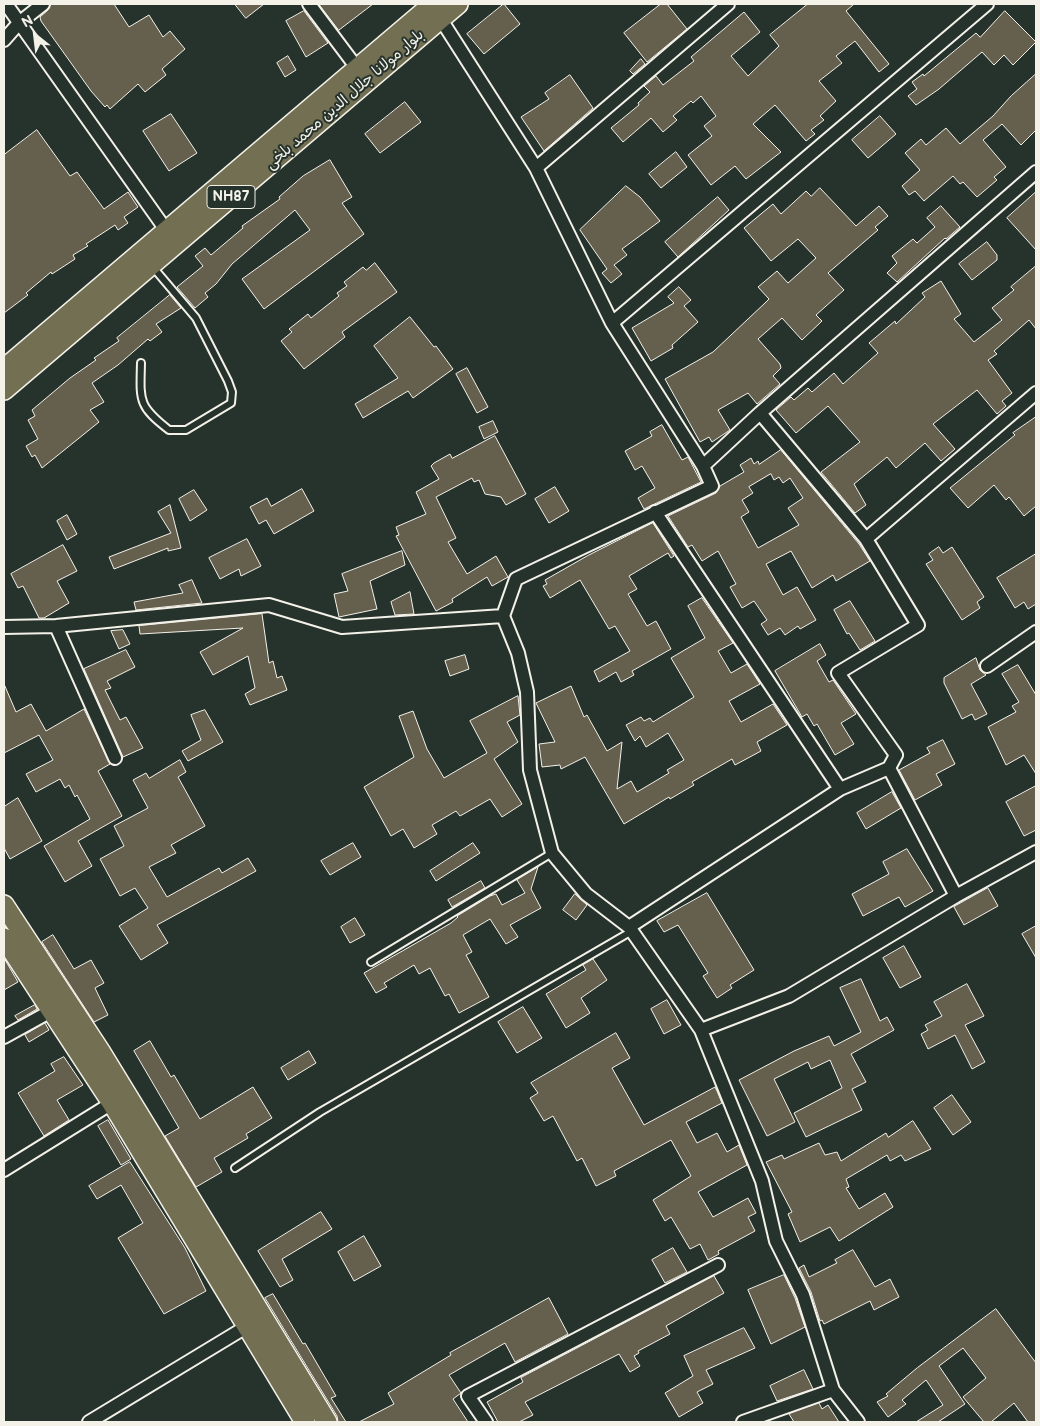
<!DOCTYPE html>
<meta charset="utf-8">
<style>
body{margin:0}
#map{position:relative;width:1040px;height:1426px;overflow:hidden;background:#26332d;font-family:"Balsamiq Sans",sans-serif}
canvas{display:block}
.frame{position:absolute;inset:0;border:5px solid #f4f1e8;pointer-events:none}
.north{position:absolute;left:10px;top:10px;width:50px;height:50px;-webkit-text-stroke:4px #26332d;paint-order:stroke;rotate:331deg;font-size:14px;font-weight:700;line-height:20px;text-align:center;color:#f4f1e8}
.north::after{content:'';display:block;margin:auto;width:18px;height:22px;background:#f4f1e8;clip-path:polygon(50% 0,100% 100%,50% 72%,0 100%)}
</style>
<div id="map">
<canvas width="1040" height="1426"></canvas>
<div class="frame"></div>
<div class="north">N</div>
</div>
<script>
const c = document.querySelector('canvas').getContext('2d');
c.lineJoin = 'round';
function fill(path, color) {
  c.fillStyle = color;
  c.fill(path, 'evenodd');
}
function stroke(path, color, width, dash) {
  c.strokeStyle = color;
  c.lineWidth = width;
  c.lineCap = dash ? 'butt' : 'round';
  c.setLineDash(dash || []);
  c.stroke(path);
}
function write(font, color, halo, rows, align = 'center') {
  c.font = font + ' "Balsamiq Sans","Playpen Sans Arabic",sans-serif';
  c.lineWidth = 4;
  c.setLineDash([]);
  c.textBaseline = 'middle';
  c.strokeStyle = halo;
  c.fillStyle = color;
  for (const [text, x, y, turn = 0] of rows) {
    c.save();
    c.translate(x, y);
    c.rotate((+turn || 0) * Math.PI / 180);
    c.textAlign = isNaN(turn) ? turn : align;
    if (halo) c.strokeText(text, 0, 0);
    c.fillText(text, 0, 0);
    c.restore();
  }
}
const building = new Path2D(`
 M51 4H114L129 27 149 15 163 37 170 31 185 49 162 69 166 75 145 92 138 84 110 109 107 105 105 107 91 91 41 21 40 17 48 10Z
 M235 4H264L246 18Z
 M319 4H373L339 30Z
 M504 4 520 24 484 54 467 34Z
 M661 4H667L687 29 647 62 624 33Z
 M808 4H854L846 11 889 64 879 72 855 41 836 56 842 63 819 81 836 101 820 116 824 120 811 130 815 134 806 141 775 105 753 124 781 152 746 179 735 166 711 185 688 155 712 136 704 126 716 116 701 96 693 103 691 101 673 116 677 120 663 132 651 118 623 142 611 128 639 105 638 103 650 92 644 86 656 76 663 85 694 61 691 57 744 12 760 32 731 56 748 76 779 46 770 35Z
 M304 11 328 43 306 57 286 21Z
 M1005 11 1036 42 1013 65 1004 55 994 65 982 52 939 89 916 105 908 96 917 89 912 82 923 74 924 76 976 33 980 37Z
 M288 56 296 70 285 77 277 63Z
 M641 59 645 64 633 74 630 71Z
 M1036 74V130L1021 145 1002 124 983 140 1006 167 994 177 997 180 977 197 963 182 960 184 953 176 924 201 915 191 909 195 902 186 920 170 905 153 921 139 926 145 946 128 960 144 993 116 1011 96Z
 M570 75 593 108 544 151 521 117 549 99 545 93Z
 M405 102 421 122 380 153 365 134Z
 M171 114 197 153 169 171 143 131Z
 M880 116 896 134 868 158 852 140Z
 M37 130 70 176 77 172 104 209 128 192 138 207 124 217 128 223 118 230 115 225 86 244 88 246 73 255 75 259 52 274 51 272 26 293 28 295 4 313V155Z
 M676 152 687 167 661 188 649 174Z
 M330 160 352 197 342 203 364 234 264 309 242 279 310 230 295 210 232 264 216 284 205 293 208 297 195 308 177 287 203 266 195 256 205 248 211 255 243 228 242 226 280 199 279 197 303 176Z
 M626 186 640 197 660 221 622 249 627 255 614 265 622 274 611 283 602 273 607 269 580 230Z
 M820 188 856 226 879 206 888 216 875 227 878 230 828 273 844 290 816 315 822 321 802 340 782 318 758 339 780 364 781 368 773 376 780 384 757 404 748 393 718 410 730 430 712 442 709 437 700 442 665 379 713 352 765 303 769 299 758 287 777 271 788 283 816 258 798 239 771 261 744 228 773 204 781 214 806 191 811 196Z
 M1036 192V250L1007 218Z
 M718 197 729 210 678 257 665 242Z
 M941 206 960 227 946 239 945 238 897 282 887 273 897 263 892 256 913 239 917 243 935 227 927 218Z
 M987 242 997 255V260L972 280 959 264Z
 M375 263 397 292 342 332 345 337 304 369 281 341 292 332 289 329 308 314 311 318 339 296 337 293 347 286 344 282 363 267 366 270Z
 M1036 266V329L1029 320 994 351 997 354 988 360 1012 393 1002 401 1006 406 997 414 977 390 933 424 955 449 941 461 925 443 896 468 887 457 854 484 866 505 855 513 821 472 860 442 828 406 796 433 776 410 791 397 794 400 808 388 812 392 834 373 843 384 878 353 869 343 895 321 896 324 925 297 922 293 941 281 961 314 954 319 974 342 1002 320 992 308 1014 290 1011 287Z
 M679 287 691 300 684 306 698 322 672 345 673 348 651 361 632 328 674 303 668 297Z
 M170 295 181 308 156 324 162 332 150 341 148 339 118 365 92 383 104 402 90 410 99 422 42 468 35 455 32 457 26 446 38 439 28 420 35 416 32 410 70 378 96 360 94 358 119 341 117 338Z
 M410 317 434 347 436 346 453 369 413 398 408 391 363 418 355 404 398 378 374 346Z
 M467 368 488 407 477 413 456 374Z
 M1036 417V506L1024 516 1009 497 1006 500 994 485 968 508 950 488 1015 435 1013 433Z
 M493 421 498 432 484 439 479 427Z
 M662 425 682 460 688 457 701 482 644 509 638 498 655 488 642 466 635 470 625 451 652 436 650 432Z
 M495 436 526 494 506 505 501 497 485 494 479 480 474 482 472 478 436 497 456 538 448 542 467 574 496 556 508 577 492 586 487 577 452 599 453 602 436 611 396 536 399 535 396 527 426 514 416 492 439 479 431 466 434 463 450 454 452 458Z
 M781 450 859 544 870 561 836 581 833 575 812 588 791 551 766 564 783 595 797 587 816 620 800 629 798 626 785 635 780 628 768 635 761 624 767 620 754 601 742 608 730 587 736 584 718 551 702 561 692 545 688 547 668 516 716 493 720 486 744 472 740 465 751 458 754 464 758 461 759 464ZM771 474 774 480 779 477 783 483 790 478 803 498 788 508 799 525 758 548 741 517 749 512 742 500 753 493 749 487Z
 M555 487 569 511 549 523 535 499Z
 M302 489 314 511 274 534 266 520 259 524 250 507 267 498 271 506Z
 M194 490 207 510 190 521 179 499Z
 M170 505 181 548 168 551V548L114 569 109 557 171 533 158 512Z
 M67 515 77 534 67 540 57 521Z
 M653 523 674 556 671 558 668 553 629 576 637 589 628 594 647 626 656 621 671 649 632 671 634 675 621 682 616 672 599 682 594 671 630 651 615 626 609 629 580 580 550 598 543 586 547 584 545 580 587 556Z
 M247 539 261 566 241 576 239 569 220 579 209 558Z
 M63 545 77 571 57 581 69 603 44 618H39L23 586 18 588 11 574Z
 M939 547 943 553 952 547 984 597 977 602 980 608 962 620 926 564 933 560 929 554Z
 M402 551 405 565 370 581 377 609 339 617 334 594 348 591 342 574Z
 M1036 554V604L1028 609 1024 602 1015 608 997 578Z
 M192 580 202 603 136 610 134 602 183 593 179 585Z
 M410 592 414 614 395 615 391 602Z
 M702 598 733 643 718 651 731 673 747 664 760 684 729 701 741 722 773 704 787 725 757 742 761 751 735 765 732 759 692 782 694 785 670 799 669 797 624 824 585 757 561 769 560 765 542 767 539 744 555 742 536 703 571 686 584 717 587 715 607 751 622 742 617 789 631 781 637 792 669 773 667 770 684 760 668 733 646 747 640 736 635 741 626 725 641 717 644 721 650 718 653 722 694 697 671 658 705 638 688 606Z
 M850 601 875 641 860 650 849 633 847 634 834 610Z
 M262 614 269 663 273 661 277 678 282 676 287 690 250 705 245 694 255 688 248 656 213 675 200 652 243 628 140 634 139 626Z
 M123 630 130 644 119 649 111 631Z
 M820 644 826 655 817 661 829 682 833 680 856 714 841 723 854 744 835 755 817 724 814 726 807 714 802 717 775 671Z
 M126 650 135 667 107 681 111 688 105 690 120 720 126 717 143 748 123 757 84 669Z
 M465 655 469 669 450 676 445 661Z
 M976 658 980 670 986 675 971 684 987 714 975 720 972 714 962 719 944 683V678Z
 M1018 665 1036 695V774L1024 755 1006 765 988 727 1016 712 1012 706 1019 702 1002 674Z
 M4 684 16 712 31 704 46 731 84 709 110 764 98 771 122 816 78 841 92 866 65 882 44 846 90 819 77 795 75 797 69 785 65 788 60 779 36 792 26 774 53 760 39 735 4 753Z
 M518 696 520 715 507 722 518 742 494 759 522 804 502 817 490 799 460 816 456 811 432 825 437 834 414 848 403 829 391 836 364 787 414 757 399 716 413 711 427 749 444 778 487 753 470 721Z
 M205 710 223 742 188 761 182 751 201 740 191 715Z
 M943 740 955 764 936 774 942 785 915 800 899 770 930 753 927 748Z
 M180 760 186 772 178 777 205 826 171 845 176 853 149 867 167 897 219 868 222 873 248 858 256 871 157 925 168 943 141 960 119 926 148 908 135 888 120 896 100 859 124 846 114 826 148 808 133 780 146 773 149 778Z
 M1036 786V830L1024 836 1006 802Z
 M892 792 901 808 866 829 857 813Z
 M18 798 42 841 10 859 4 848V807Z
 M353 843 361 857 330 875 321 861Z
 M473 843 480 853 436 881 430 871Z
 M907 849 933 891 905 907 899 897 863 916 852 894 889 874 883 862Z
 M538 867 531 889 541 908 510 925 518 937 506 944 490 919 463 935 472 952 466 955 489 997 459 1013 449 994 445 996 430 968 419 974 414 965 384 983 387 987 376 993 364 973 451 923 458 917 457 916 490 896 496 894 502 905 525 893 517 880Z
 M481 881 485 888 452 907 448 900Z
 M988 888 998 906 964 925 954 907Z
 M707 893 754 970 730 985 732 988 717 998 703 976 708 973 678 925 664 932 657 921Z
 M575 894 587 905 576 920 563 910Z
 M355 918 365 935 350 943 341 927Z
 M1036 926V958L1022 934Z
 M53 935 74 969 91 960 104 983 95 988 108 1015 94 1022 42 942Z
 M904 946 921 977 900 988 883 958Z
 M4 958 18 982 4 990Z
 M593 959 607 980 581 998 590 1013 566 1028 546 994 586 970 583 965Z
 M861 979 880 1021 887 1017 894 1030 851 1054 866 1082 852 1089 862 1110 806 1137 794 1113 842 1088 830 1060 811 1069 808 1062 774 1079 795 1122 767 1136 739 1080 794 1051 829 1036 834 1046 861 1032 840 988Z
 M967 984 984 1016 965 1025 985 1062 972 1069 955 1035 928 1049 921 1034 928 1030 925 1025 942 1016 934 1002Z
 M667 1000 681 1025 664 1034 651 1009Z
 M35 1005 37 1009 18 1020 15 1016Z
 M523 1007 542 1038 517 1053 498 1022Z
 M45 1023 49 1030 29 1042 25 1035Z
 M616 1033 630 1058 612 1068 644 1125 715 1087 717 1091 722 1103 686 1122 697 1143 717 1133 727 1152 739 1145 747 1165 698 1192 713 1217 748 1198 756 1213 748 1217 755 1231 718 1251 719 1254 708 1260 700 1244 690 1249 671 1217 665 1221 653 1200 691 1176 671 1140 614 1171 616 1176 596 1186 582 1158 577 1161 553 1116 544 1121 530 1098 538 1093 531 1083Z
 M150 1041 171 1077 174 1075 200 1119 253 1087 272 1118 246 1134 248 1138 214 1158 222 1172 196 1187 165 1136 179 1128 134 1051Z
 M309 1051 316 1063 288 1080 281 1068Z
 M64 1057 83 1085 57 1100 69 1120 44 1136 18 1093 55 1071 51 1064Z
 M952 1095 971 1122 953 1135 934 1108Z
 M108 1120 131 1159 121 1165 98 1126Z
 M913 1121 931 1149 905 1161 901 1155 890 1161 887 1155 846 1179 849 1187 846 1188 859 1209 885 1193 893 1207 839 1241 830 1227 800 1242 788 1214 792 1212 766 1162 782 1155 784 1159 819 1143 825 1155 837 1152 841 1161 886 1133 888 1137Z
 M130 1162 185 1248 206 1291 164 1314 118 1238 143 1223 121 1185 97 1199 89 1186Z
 M321 1212 332 1229 282 1259 293 1280 280 1287 258 1251Z
 M364 1236 381 1266 354 1281 338 1252Z
 M673 1248 687 1272 665 1283 652 1260Z
 M853 1250 875 1287 890 1279 899 1297 874 1310 870 1301 824 1324 822 1320 820 1321 811 1292 799 1268 804 1265 809 1277 837 1263 835 1260Z
 M784 1275 795 1298 805 1327 771 1344 748 1290Z
 M714 1276 724 1293 666 1326 670 1334 638 1351 639 1353 634 1356 640 1366 630 1372 619 1354 525 1402 533 1415 519 1422H498L487 1402 523 1382 521 1378Z
 M273 1294 303 1344 305 1343 336 1396 331 1398 346 1422H338L337 1416 265 1298Z
 M549 1298 568 1334 515 1362 505 1343 449 1375 461 1393 453 1399 468 1422H359L394 1404 388 1393 451 1355 450 1353Z
 M996 1309 1036 1363V1422H1028L1014 1403 991 1422H984L963 1397 986 1378 963 1348 939 1366 965 1404 938 1422H916L943 1405 926 1380 902 1400 906 1404 888 1417 877 1402 888 1396 886 1394 917 1368Z
 M744 1328 755 1348 706 1370 713 1384 697 1392 703 1403 679 1417 665 1393 693 1376 684 1356Z
 M804 1370 813 1389 777 1401 770 1386Z
 M819 1403 822 1409 828 1405 839 1422H794L789 1414Z`);
const lane = new Path2D(`
 M141 363C140 401 138 406 169 430H186L231 403 232 392 228 381 196 318 152 266
 M371 962 552 853
 M235 1168 320 1112 632 931`);
const street = new Path2D(`
 M6 4 171 237
 M309 4 357 68
 M440 18 536 168 612 323 703 466 712 486 516 579 503 616
 M4 40 19 23 43 4
 M536 168 728 4
 M612 323 987 4
 M760 413 866 539 918 625 838 673 896 755 889 768
 M703 466 760 413 1036 172
 M655 512 840 789
 M866 539 1036 393
 M56 626 115 758
 M4 627 56 626 269 605 342 627 503 616 518 653 527 692 530 770 552 853 586 894 629 927 701 1030 762 1181 776 1241 803 1295 833 1390 858 1422
 M987 666 1036 632
 M629 927 840 789 889 768 956 896
 M701 1030 789 996 956 896 1036 852
 M4 1037 51 1011
 M4 1170 112 1103
 M89 1422 246 1327
 M486 1422 468 1396 718 1265
 M743 1422 833 1390`);
const primary = new Path2D(`
 M4 369 433 4
 M4 390 458 4
 M4 905 100 1051 327 1422
 M4 938 112 1103 305 1422`);
const shields = [
 [231,197,48]
];
const shieldNames = [
 ["NH87",231,197]
];
const streetNames = [
 ["بلوار مولانا جلال الدین محمد بلخی",345,100,-41]
];
fill(building, '#65604e');
stroke(building, '#f4f1e8', 1);
stroke(lane, '#f4f1e8', 10);
stroke(street, '#f4f1e8', 16);
stroke(primary, '#f4f1e8', 22);
stroke(lane, '#26332d', 6);
stroke(street, '#26332d', 12);
stroke(primary, '#726f52', 19);
for (const [x, y, w] of shields) {
  const box = new Path2D();
  box.roundRect(x - w / 2, y - 11.5, w, 23, 4);
  c.fillStyle = '#26332d';
  c.fill(box);
  stroke(box, '#f4f1e8', 1);
}
write('bold 14px', '#f4f1e8', null, shieldNames);
write('15px', '#f4f1e8', '#26332d', streetNames);
</script>
